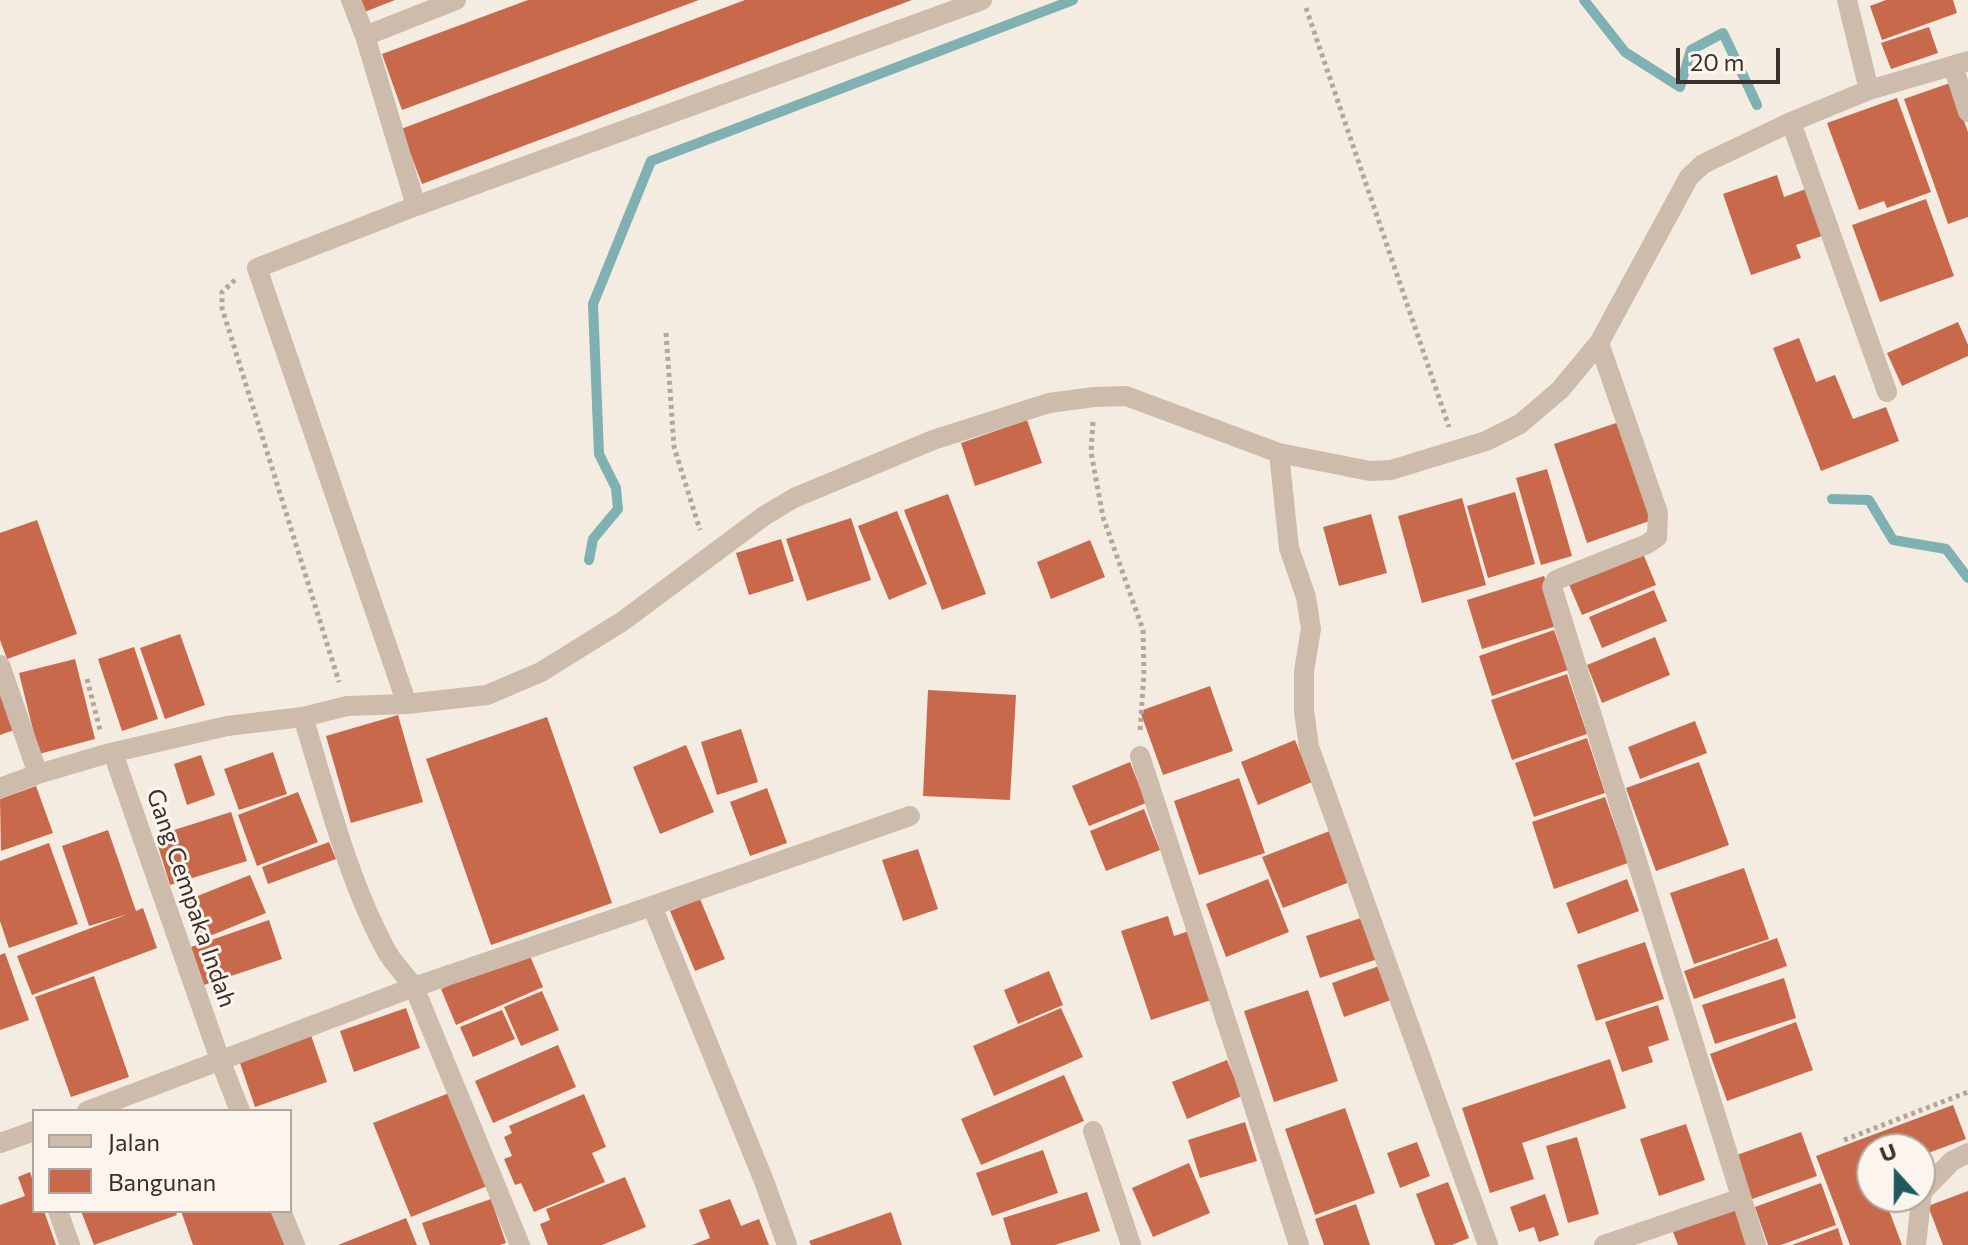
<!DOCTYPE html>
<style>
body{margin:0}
#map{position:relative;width:1968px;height:1245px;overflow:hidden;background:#f4ebe1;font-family:Commissioner,sans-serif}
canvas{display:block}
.legend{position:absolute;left:32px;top:1109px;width:260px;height:104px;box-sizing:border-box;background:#fbf5ee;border:2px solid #aea6a0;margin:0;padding:10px 14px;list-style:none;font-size:24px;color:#3b302b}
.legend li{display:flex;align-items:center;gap:16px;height:40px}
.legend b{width:40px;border:2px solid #aea6a0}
.north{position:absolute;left:1856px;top:1133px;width:80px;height:80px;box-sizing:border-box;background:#fbf5ee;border:2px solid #aea6a0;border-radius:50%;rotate:339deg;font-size:22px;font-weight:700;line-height:32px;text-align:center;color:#3b302b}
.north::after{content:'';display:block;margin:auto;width:28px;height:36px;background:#1f5a5e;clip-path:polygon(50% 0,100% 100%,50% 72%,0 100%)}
.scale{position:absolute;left:1676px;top:48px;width:104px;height:36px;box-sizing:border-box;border:4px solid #3b302b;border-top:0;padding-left:10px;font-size:24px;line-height:28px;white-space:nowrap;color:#3b302b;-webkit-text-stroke:6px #fbf5ee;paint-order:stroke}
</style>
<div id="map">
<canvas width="1968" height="1245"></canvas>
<ul class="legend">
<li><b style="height:10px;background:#cdbbac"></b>Jalan</li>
<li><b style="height:22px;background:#c8694b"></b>Bangunan</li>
</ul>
<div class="north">U</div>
<div class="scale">20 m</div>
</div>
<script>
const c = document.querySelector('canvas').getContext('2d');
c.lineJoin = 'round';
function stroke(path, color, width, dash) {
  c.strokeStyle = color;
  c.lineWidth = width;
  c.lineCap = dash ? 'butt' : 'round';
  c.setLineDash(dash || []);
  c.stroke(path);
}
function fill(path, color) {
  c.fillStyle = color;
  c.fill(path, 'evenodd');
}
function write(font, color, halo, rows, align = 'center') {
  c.font = font + ' Commissioner,sans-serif';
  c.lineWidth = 6;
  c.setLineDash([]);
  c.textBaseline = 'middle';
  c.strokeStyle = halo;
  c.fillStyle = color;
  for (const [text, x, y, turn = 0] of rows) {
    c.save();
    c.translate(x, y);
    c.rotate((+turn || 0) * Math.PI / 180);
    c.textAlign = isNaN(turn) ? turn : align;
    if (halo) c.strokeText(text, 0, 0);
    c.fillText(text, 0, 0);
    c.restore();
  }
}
const stream = new Path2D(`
 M1584 0 1625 52 1680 87 1691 50 1723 33 1757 105
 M1832 499 1869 500 1893 540 1946 549 1968 578
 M589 560 593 539 618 509 616 488 599 454 593 304 651 161 1073 0`);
const building = new Path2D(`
 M357 0H395L362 13Z
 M528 0H699L402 110 382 54Z
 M745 0H912L422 184 401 129Z
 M1886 0H1953L1957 13 1882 40 1870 6Z
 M1929 27 1938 53 1891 69 1881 43Z
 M1950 83 1968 132V217L1948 224 1904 99Z
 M1897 98 1931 192 1887 208 1884 201 1859 210 1827 123Z
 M1777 175 1784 197 1806 189 1822 236 1796 245 1801 258 1751 275 1723 194Z
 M1926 199 1954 276 1880 302 1852 225Z
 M1958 322 1968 345V356L1902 386 1887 353Z
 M1799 338 1816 382 1835 375 1853 419 1886 407 1899 441 1821 471 1773 348Z
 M1027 420 1042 463 975 486 961 443Z
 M1622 421 1655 519 1587 543 1554 444Z
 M1547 469 1572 556 1541 565 1516 478Z
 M1515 492 1535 564 1488 578 1467 506Z
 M948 494 986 594 942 610 904 510Z
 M1462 498 1486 585 1422 603 1398 516Z
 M897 511 927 584 889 600 858 526Z
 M1371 514 1387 573 1339 586 1323 527Z
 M851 518 871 580 807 601 786 539Z
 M37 520 77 634 7 659 0 640V533Z
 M781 539 794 581 749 595 736 553Z
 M1090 540 1105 577 1051 599 1037 562Z
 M1642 551 1656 585 1582 615 1568 582Z
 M1544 576 1560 625 1482 649 1467 600Z
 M1654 590 1667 621 1602 648 1589 617Z
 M1554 630 1568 670 1492 696 1479 656Z
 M180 634 205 705 165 719 140 648Z
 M1655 637 1670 675 1602 703 1587 665Z
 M134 647 158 719 122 731 98 659Z
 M75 659 95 739 39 754 19 673Z
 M0 671 20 728 0 735Z
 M1567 674 1587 734 1512 760 1491 700Z
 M1210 686 1233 751 1163 775 1140 711Z
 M928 690 1016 695 1010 800 923 796Z
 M398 715 423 802 351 823 326 736Z
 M547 717 612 903 491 945 426 759Z
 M1695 721 1707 753 1640 779 1628 747Z
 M741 729 758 782 717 795 701 742Z
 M1587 738 1605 793 1534 817 1515 763Z
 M1295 740 1312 782 1258 805 1241 762Z
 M686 745 714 812 660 834 633 767Z
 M273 752 287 794 239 810 224 769Z
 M201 755 215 795 187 805 174 764Z
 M1130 762 1146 803 1089 826 1072 786Z
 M1699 762 1729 845 1656 871 1626 788Z
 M1239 778 1265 853 1199 875 1174 801Z
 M36 786 53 833 1 851 0 799Z
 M767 788 787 843 750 856 730 802Z
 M298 792 318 842 257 866 238 815Z
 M1605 797 1628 863 1554 889 1532 822Z
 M1144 809 1160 850 1106 871 1090 831Z
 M231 812 247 861 170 885 155 836Z
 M1335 829 1355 880 1283 908 1262 857Z
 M108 830 136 911 143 908 157 948 32 995 17 956 128 914 89 926 62 846Z
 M329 842 336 859 268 884 262 867Z
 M49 843 78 924 9 948 0 921V861Z
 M918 849 938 909 903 921 882 860Z
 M1744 868 1769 939 1694 964 1670 893Z
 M250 875 266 913 200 940 185 901Z
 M1268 879 1289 932 1226 957 1206 904Z
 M1627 879 1639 911 1578 934 1566 903Z
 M700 899 725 959 695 971 670 911Z
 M1168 916 1174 936 1189 931 1211 1000 1151 1020 1121 931Z
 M1364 917 1378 959 1320 978 1306 936Z
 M269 920 282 959 204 985 191 947Z
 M1777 938 1787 966 1694 999 1684 971Z
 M1645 942 1664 999 1596 1021 1577 965Z
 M528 951 543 987 456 1025 441 989Z
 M5 953 29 1020 0 1030V955Z
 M1379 966 1391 1000 1344 1017 1332 983Z
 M1049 971 1063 1005 1018 1024 1004 990Z
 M94 976 129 1077 71 1097 35 997Z
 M1784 978 1796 1018 1715 1044 1702 1005Z
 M1308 990 1338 1081 1274 1102 1244 1011Z
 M542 991 559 1030 521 1046 504 1007Z
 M1658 1005 1669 1040 1648 1047 1653 1062 1622 1072 1605 1022Z
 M406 1008 420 1048 354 1072 340 1031Z
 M1061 1008 1083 1057 994 1096 973 1046Z
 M502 1010 515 1039 473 1057 460 1027Z
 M1796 1022 1813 1070 1727 1101 1710 1054Z
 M311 1035 327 1082 255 1107 239 1060Z
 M558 1045 576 1087 493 1123 475 1081Z
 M1610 1059 1626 1108 1522 1143 1534 1179 1490 1193 1462 1108Z
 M1227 1060 1242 1096 1187 1119 1172 1082Z
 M1064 1075 1084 1121 981 1165 961 1119Z
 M449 1093 487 1186 411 1217 373 1123Z
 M584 1094 606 1147 592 1153 605 1182 534 1212 521 1183 515 1185 504 1159 512 1156 504 1137 512 1133 509 1126Z
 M1953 1105 1966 1139 1920 1156V1149H1872V1197H1884L1902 1245H1850L1816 1156Z
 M1345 1108 1375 1193 1315 1215 1285 1129Z
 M1245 1122 1257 1161 1200 1178 1188 1140Z
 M1686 1124 1705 1180 1659 1196 1640 1139Z
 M1801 1132 1817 1176 1752 1199 1737 1155Z
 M1577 1137 1599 1214 1568 1223 1546 1146Z
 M1417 1142 1430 1176 1400 1188 1387 1153Z
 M1043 1150 1058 1193 992 1216 976 1173Z
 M1189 1163 1210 1213 1153 1237 1132 1188Z
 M30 1172 34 1184V1211H44L56 1245H0V1205L25 1196 18 1177Z
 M625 1177 646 1227 602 1245H548L540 1224 550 1220 546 1209Z
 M1448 1182 1469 1238 1452 1245H1435L1416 1194Z
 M1821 1183 1836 1225 1781 1245H1768L1755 1207Z
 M1968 1191V1245H1943L1928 1206Z
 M1087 1192 1100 1231 1055 1245H1011L1003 1218Z
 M1545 1194 1559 1235 1539 1242 1534 1227 1519 1232 1510 1207Z
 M491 1199 506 1243 500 1245H430L422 1223Z
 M730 1199 741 1226 759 1219 769 1245H692L710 1238 699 1210Z
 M1356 1204 1370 1245H1324L1315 1219Z
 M1736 1209 1748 1245H1678L1673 1232Z
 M81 1211H176L177 1215 94 1245Z
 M181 1211H275L288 1245H193Z
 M891 1212 902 1245H811L809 1241Z
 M406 1218 417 1245H338Z
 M1838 1228 1843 1245H1792Z`);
const path = new Path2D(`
 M1306 8 1449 427
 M235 280 222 292V308L339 682
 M666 333 674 447 700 530
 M1093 422 1091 452 1103 517 1143 630 1144 672 1140 732
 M87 679 100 730
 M1844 1140 1968 1092`);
const lane = new Path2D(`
 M1847 0 1869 90
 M1916 1245 1922 1192 1952 1161 1968 1153`);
const street = new Path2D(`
 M351 0 365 36 416 206
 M365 36 456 0
 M1953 66 1968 112
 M1791 122 1887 392
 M1599 343 1658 513 1657 537 1647 544 1556 580 1552 587 1756 1245
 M1279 453 1289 548 1306 597 1311 629 1304 671V711L1309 747 1488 1245
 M0 665 38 774
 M407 704 257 268 416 206 982 0
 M303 717C327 794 348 881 387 952 394 964 405 975 414 987L652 906 764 1181 787 1245
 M113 753 220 1060 240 1111
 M1140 756 1299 1245
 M0 788 38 774 106 754 227 726 303 717 347 706 407 704 487 695 541 672 623 621 764 516 794 498 933 440 1049 403 1094 397 1126 396 1279 453 1370 471 1391 470 1486 441 1520 424 1560 390 1599 343 1689 177 1703 164 1791 122 1869 90 1968 61
 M652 906 910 816
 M87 1111 414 987 520 1245
 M1093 1131 1131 1245
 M0 1143 34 1131
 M58 1211 70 1245
 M281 1211 295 1245
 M1604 1245 1739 1199`);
const streetNames = [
 ["Gang Cempaka Indah",191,898,71]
];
stroke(stream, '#7fb0b2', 10);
fill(building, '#c8694b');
stroke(path, '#b9a596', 5, [4, 4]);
stroke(lane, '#cdbbac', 20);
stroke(street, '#cdbbac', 20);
write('24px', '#3b302b', '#fbf5ee', streetNames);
</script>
